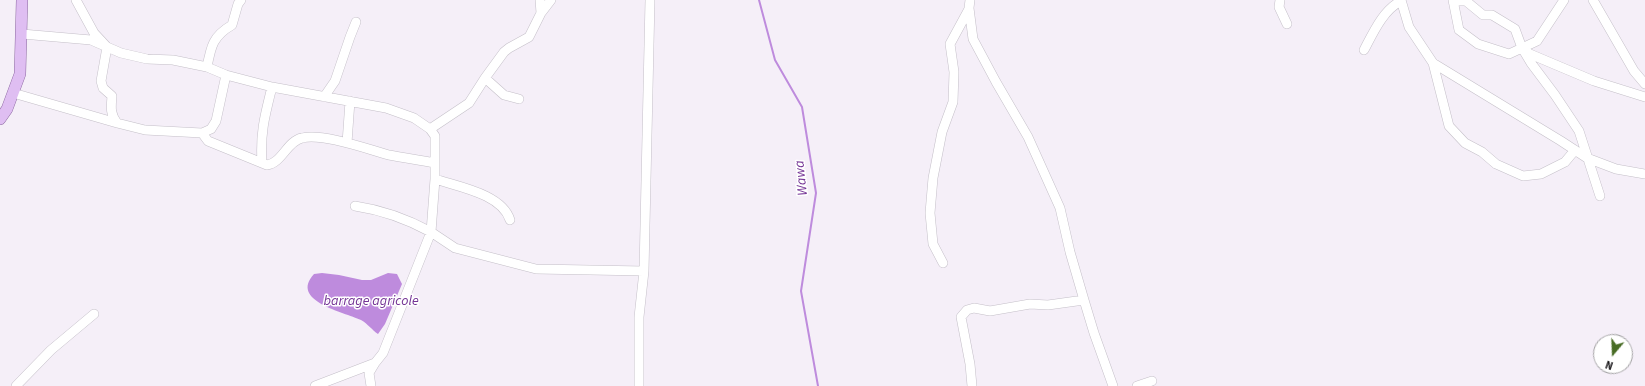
<!DOCTYPE html>
<style>
body{margin:0}
#map{position:relative;width:1645px;height:386px;overflow:hidden;background:#f5eff8;font-family:"Source Sans 3",sans-serif}
canvas{display:block}
.north{position:absolute;left:1593px;top:334px;width:40px;height:40px;box-sizing:border-box;background:#fff;border:1px solid #a2a1a3;border-radius:50%;rotate:199deg;font-size:11px;font-weight:700;line-height:16px;text-align:center;color:#171518}
.north::after{content:'';display:block;margin:auto;width:14px;height:18px;background:#486c25;clip-path:polygon(50% 0,100% 100%,50% 72%,0 100%)}
</style>
<div id="map">
<canvas width="1645" height="386"></canvas>
<div class="north">N</div>
</div>
<script>
const c = document.querySelector('canvas').getContext('2d');
c.lineJoin = 'round';
function fill(path, color) {
  c.fillStyle = color;
  c.fill(path, 'evenodd');
}
function stroke(path, color, width, dash) {
  c.strokeStyle = color;
  c.lineWidth = width;
  c.lineCap = dash ? 'butt' : 'round';
  c.setLineDash(dash || []);
  c.stroke(path);
}
function write(font, color, halo, rows, align = 'center') {
  c.font = font + ' "Source Sans 3",sans-serif';
  c.lineWidth = 3;
  c.setLineDash([]);
  c.textBaseline = 'middle';
  c.strokeStyle = halo;
  c.fillStyle = color;
  for (const [text, x, y, turn = 0] of rows) {
    c.save();
    c.translate(x, y);
    c.rotate((+turn || 0) * Math.PI / 180);
    c.textAlign = isNaN(turn) ? turn : align;
    if (halo) c.strokeText(text, 0, 0);
    c.fillText(text, 0, 0);
    c.restore();
  }
}
const water = new Path2D(`
 M322 273 339 275 362 280H371L388 273 397 274 402 284 385 324 378 334C372 330 368 324 361 320 344 312 289 301 314 274Z`);
const stream = new Path2D(`
 M759 0 775 60 802 107 816 193 801 291 818 386`);
const minor = new Path2D(`
 M76 0 94 33 107 47 101 81 103 88 112 96C111 107 110 114 117 123L145 130 202 133 211 129 216 121 226 75
 M540 0 541 13
 M970 0 969 8 973 39 996 82 1028 137 1060 208 1070 252 1084 300 1094 333 1113 386
 M1280 0 1279 7 1287 24
 M1401 0 1409 27 1433 63 1561 141 1587 158 1616 169 1645 174
 M1453 0 1459 30 1478 44 1509 54 1522 48 1530 54 1594 81 1645 97
 M1593 0 1634 71 1645 84
 M1455 1H1466L1483 15H1492L1515 29 1522 48 1531 63 1555 95 1579 131 1600 196
 M22 34 91 40 121 53 147 59 173 60 207 67 226 75 272 87 386 108 414 118 430 129 435 136V179L431 232 455 248 536 269 644 271
 M1522 48 1537 41 1564 0
 M1364 50C1373 33 1383 10 1401 1
 M1433 63 1449 126 1465 143 1482 152 1496 164 1523 176 1541 174 1565 162 1575 150
 M207 67C211 46 213 36 232 25L238 4 241 0
 M485 78 504 95 519 99
 M13 93 117 123
 M324 97 335 81 350 37 356 22
 M430 129 469 103 485 78 504 52 509 48 529 37 541 13 551 0
 M202 133 208 141 267 165C282 163 287 141 302 138 323 133 367 149 389 155 404 158 420 160 435 163
 M347 143 350 101
 M262 163C260 132 265 115 272 87
 M435 179C459 187 502 194 510 220
 M943 263 933 244 930 213 933 178 942 132 953 102 954 72 950 44 969 9
 M16 386 51 350 94 314
 M315 386 375 363 383 353 431 232C407 219 382 210 355 206
 M371 386 369 373 375 363
 M639 386V317L644 271 650 0
 M972 386 970 364 961 317 967 310 974 308 990 311 1030 304 1048 305 1084 300
 M1137 386 1152 381`);
const major = new Path2D(`
 M0 119 7 109 20 74 22 0`);
const waterNames = [
 ["Wawa",802,178,-96],
 ["barrage agricole",371,302]
];
fill(water, '#be8bdd');
stroke(stream, '#be8bdd', 2);
stroke(minor, '#c4bfc8', 10);
stroke(major, '#8b67a0', 12);
stroke(minor, '#fff', 9);
stroke(major, '#dfbef2', 11);
write('italic 14px', '#753596', '#fff', waterNames);
</script>
